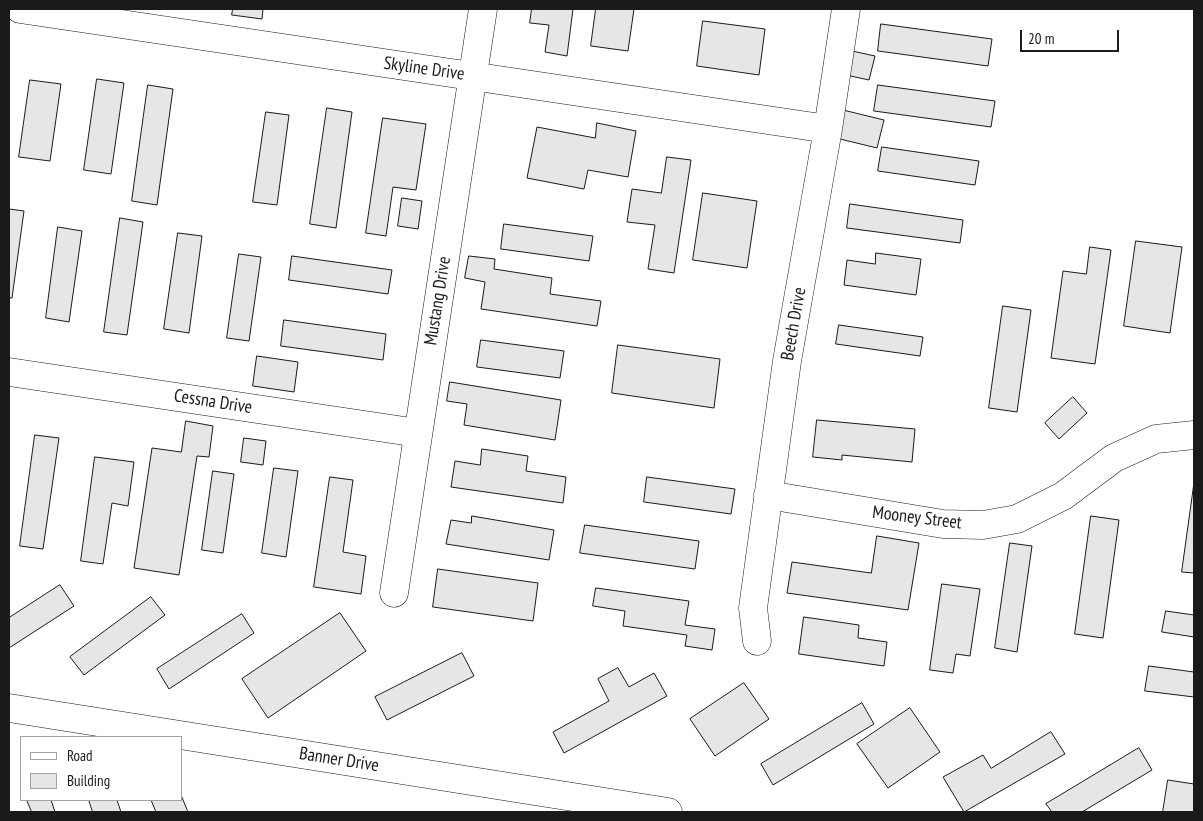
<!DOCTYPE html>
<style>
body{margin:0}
#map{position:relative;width:1203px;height:821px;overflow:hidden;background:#fff;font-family:"PT Sans Narrow",sans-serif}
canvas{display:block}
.frame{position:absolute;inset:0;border:10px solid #1a1a1a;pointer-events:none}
.legend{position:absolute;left:20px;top:736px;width:162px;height:65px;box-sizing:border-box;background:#fff;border:1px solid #a3a3a3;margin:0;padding:6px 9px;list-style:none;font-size:15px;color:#1a1a1a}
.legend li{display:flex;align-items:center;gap:10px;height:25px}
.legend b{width:25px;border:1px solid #a3a3a3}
.scale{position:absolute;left:1020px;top:30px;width:99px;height:22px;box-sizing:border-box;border:2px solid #1a1a1a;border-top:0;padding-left:6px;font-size:15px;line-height:18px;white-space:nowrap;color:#1a1a1a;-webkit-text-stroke:4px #fff;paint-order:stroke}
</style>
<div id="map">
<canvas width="1203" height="821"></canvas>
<div class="frame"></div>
<ul class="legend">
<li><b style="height:6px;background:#fff"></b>Road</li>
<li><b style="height:14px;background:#e6e6e6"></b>Building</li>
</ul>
<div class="scale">20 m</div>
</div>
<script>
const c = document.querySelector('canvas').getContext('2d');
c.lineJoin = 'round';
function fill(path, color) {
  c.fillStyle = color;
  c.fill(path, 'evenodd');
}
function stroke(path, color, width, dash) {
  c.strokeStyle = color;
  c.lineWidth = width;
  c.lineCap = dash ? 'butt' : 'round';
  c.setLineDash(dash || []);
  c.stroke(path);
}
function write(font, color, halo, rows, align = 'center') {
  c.font = font + ' "PT Sans Narrow",sans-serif';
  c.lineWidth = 4;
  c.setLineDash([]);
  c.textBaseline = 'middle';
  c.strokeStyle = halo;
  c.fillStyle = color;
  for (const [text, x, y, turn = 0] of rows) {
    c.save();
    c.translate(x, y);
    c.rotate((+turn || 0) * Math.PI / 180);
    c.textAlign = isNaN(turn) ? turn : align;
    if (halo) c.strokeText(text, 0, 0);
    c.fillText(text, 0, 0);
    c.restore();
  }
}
const building = new Path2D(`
 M233 9H263L262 19 232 15Z
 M532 9H573L567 56 545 52 549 25 530 23Z
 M596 9H634L628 51 591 46Z
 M703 21 765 29 759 75 697 66Z
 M881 24 992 39 988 66 878 51Z
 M852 51 875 56 869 80 846 75Z
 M97 79 124 83 111 174 84 170Z
 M30 80 61 84 50 161 19 157Z
 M148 85 173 89 157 205 132 201Z
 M878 85 995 101 991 127 874 111Z
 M327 108 352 112 336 228 310 224Z
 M843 110 884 120 877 148 836 138Z
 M266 112 289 115 277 205 253 202Z
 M383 118 426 124 416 190 393 187 386 236 366 233Z
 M597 123 636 131 628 177 588 170 584 189 527 178 537 127 595 138Z
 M882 147 979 161 975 185 878 171Z
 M667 157 691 160 674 273 648 269 655 225 627 222 632 189 661 193Z
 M703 193 757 201 747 268 693 260Z
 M402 198 422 201 418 229 398 226Z
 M850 204 963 220 960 243 847 228Z
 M9 209 24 211 12 298H9Z
 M120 218 143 222 127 335 104 332Z
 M504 224 593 236 589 261 501 249Z
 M58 227 82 231 69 322 46 318Z
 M178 233 202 236 189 333 164 329Z
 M1136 241 1182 247 1170 333 1124 326Z
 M1090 247 1111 250 1095 364 1051 358 1063 271 1086 274Z
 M876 253 921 259 916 295 844 285 847 260 875 264Z
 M239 254 261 257 249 341 227 338Z
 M292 256 392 270 388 294 289 280Z
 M469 256 495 259 494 269 552 278 550 294 601 301 597 326 481 309 485 282 465 278Z
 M1003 306 1031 310 1017 412 989 408Z
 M284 320 386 334 383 360 281 346Z
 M839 325 923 337 920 356 836 344Z
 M481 340 564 351 560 378 477 367Z
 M618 345 720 359 714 408 612 393Z
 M257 356 298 362 294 392 253 386Z
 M450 382 561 400 555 440 464 425 467 404 447 401Z
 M1073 397 1087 413 1059 439 1045 423Z
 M817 420 915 429 912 462 842 455V460L813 457Z
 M186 421 213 426 209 457 197 456 179 575 134 568 152 448 181 452Z
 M35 435 59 438 43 549 20 546Z
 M244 438 266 441 263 465 241 462Z
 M482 449 528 456 526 471 566 477 563 503 451 487 455 461 480 465Z
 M95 457 134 462 128 506 112 503 103 564 81 561Z
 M274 468 298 471 286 557 262 553Z
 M213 471 234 474 223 553 202 550Z
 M330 477 353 480 343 552 366 556 361 594 314 587Z
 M647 477 735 489 731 514 644 502Z
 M1194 483V573L1182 572Z
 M472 516 554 530 549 560 446 544 451 520 471 523Z
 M1091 516 1119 520 1103 638 1075 634Z
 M585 525 699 541 695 569 580 553Z
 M877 536 919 543 908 610 787 593 792 562 871 573Z
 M1010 543 1032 546 1017 652 995 648Z
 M438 569 538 583 533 621 433 607Z
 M942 584 980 589 970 656 956 654 953 673 930 670Z
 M60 585 74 606 9 648V618Z
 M596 588 689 601 685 625 715 629 712 650 685 646 687 635 623 626 625 611 593 606Z
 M151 597 165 615 84 675 70 657Z
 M1166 611 1194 615V637L1162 632Z
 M340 613 366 651 268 718 242 679Z
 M242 614 254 633 169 689 157 669Z
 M804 617 859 625 858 638 887 642 884 666 799 654Z
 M462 653 474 676 387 720 375 697Z
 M1149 666 1194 672V697L1145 691Z
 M618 668 629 687 654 673 667 696 564 753 553 732 609 701 598 679Z
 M744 683 769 719 715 756 690 719Z
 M862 703 874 724 773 785 761 764Z
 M910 708 940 752 888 788 857 744Z
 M1051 732 1065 754 964 812 943 777 983 755 991 768Z
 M1139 748 1152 770 1082 812H1052L1046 804Z
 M1168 780 1194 784V812H1163Z
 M181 795 188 812H156L151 800H181Z
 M27 800H51L55 812H32Z
 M89 800H117L121 812H93Z`);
const street = new Path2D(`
 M20 9 828 129
 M9 372 418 433
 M768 495 943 524 983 525 1017 519 1063 496 1114 458 1156 439 1194 435
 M394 593 483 9
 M757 641 753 608 787 361 828 129 846 9
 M9 708 668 812`);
const streetNames = [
 ["Skyline Drive",424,69,8],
 ["Mustang Drive",438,301,-81],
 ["Beech Drive",794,324,-80],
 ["Cessna Drive",213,402,9],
 ["Mooney Street",917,518,7],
 ["Banner Drive",339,760,9]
];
fill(building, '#e6e6e6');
stroke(building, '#1a1a1a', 1);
stroke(street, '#1a1a1a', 29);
stroke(street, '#fff', 28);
write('18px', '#1a1a1a', '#fff', streetNames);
</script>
